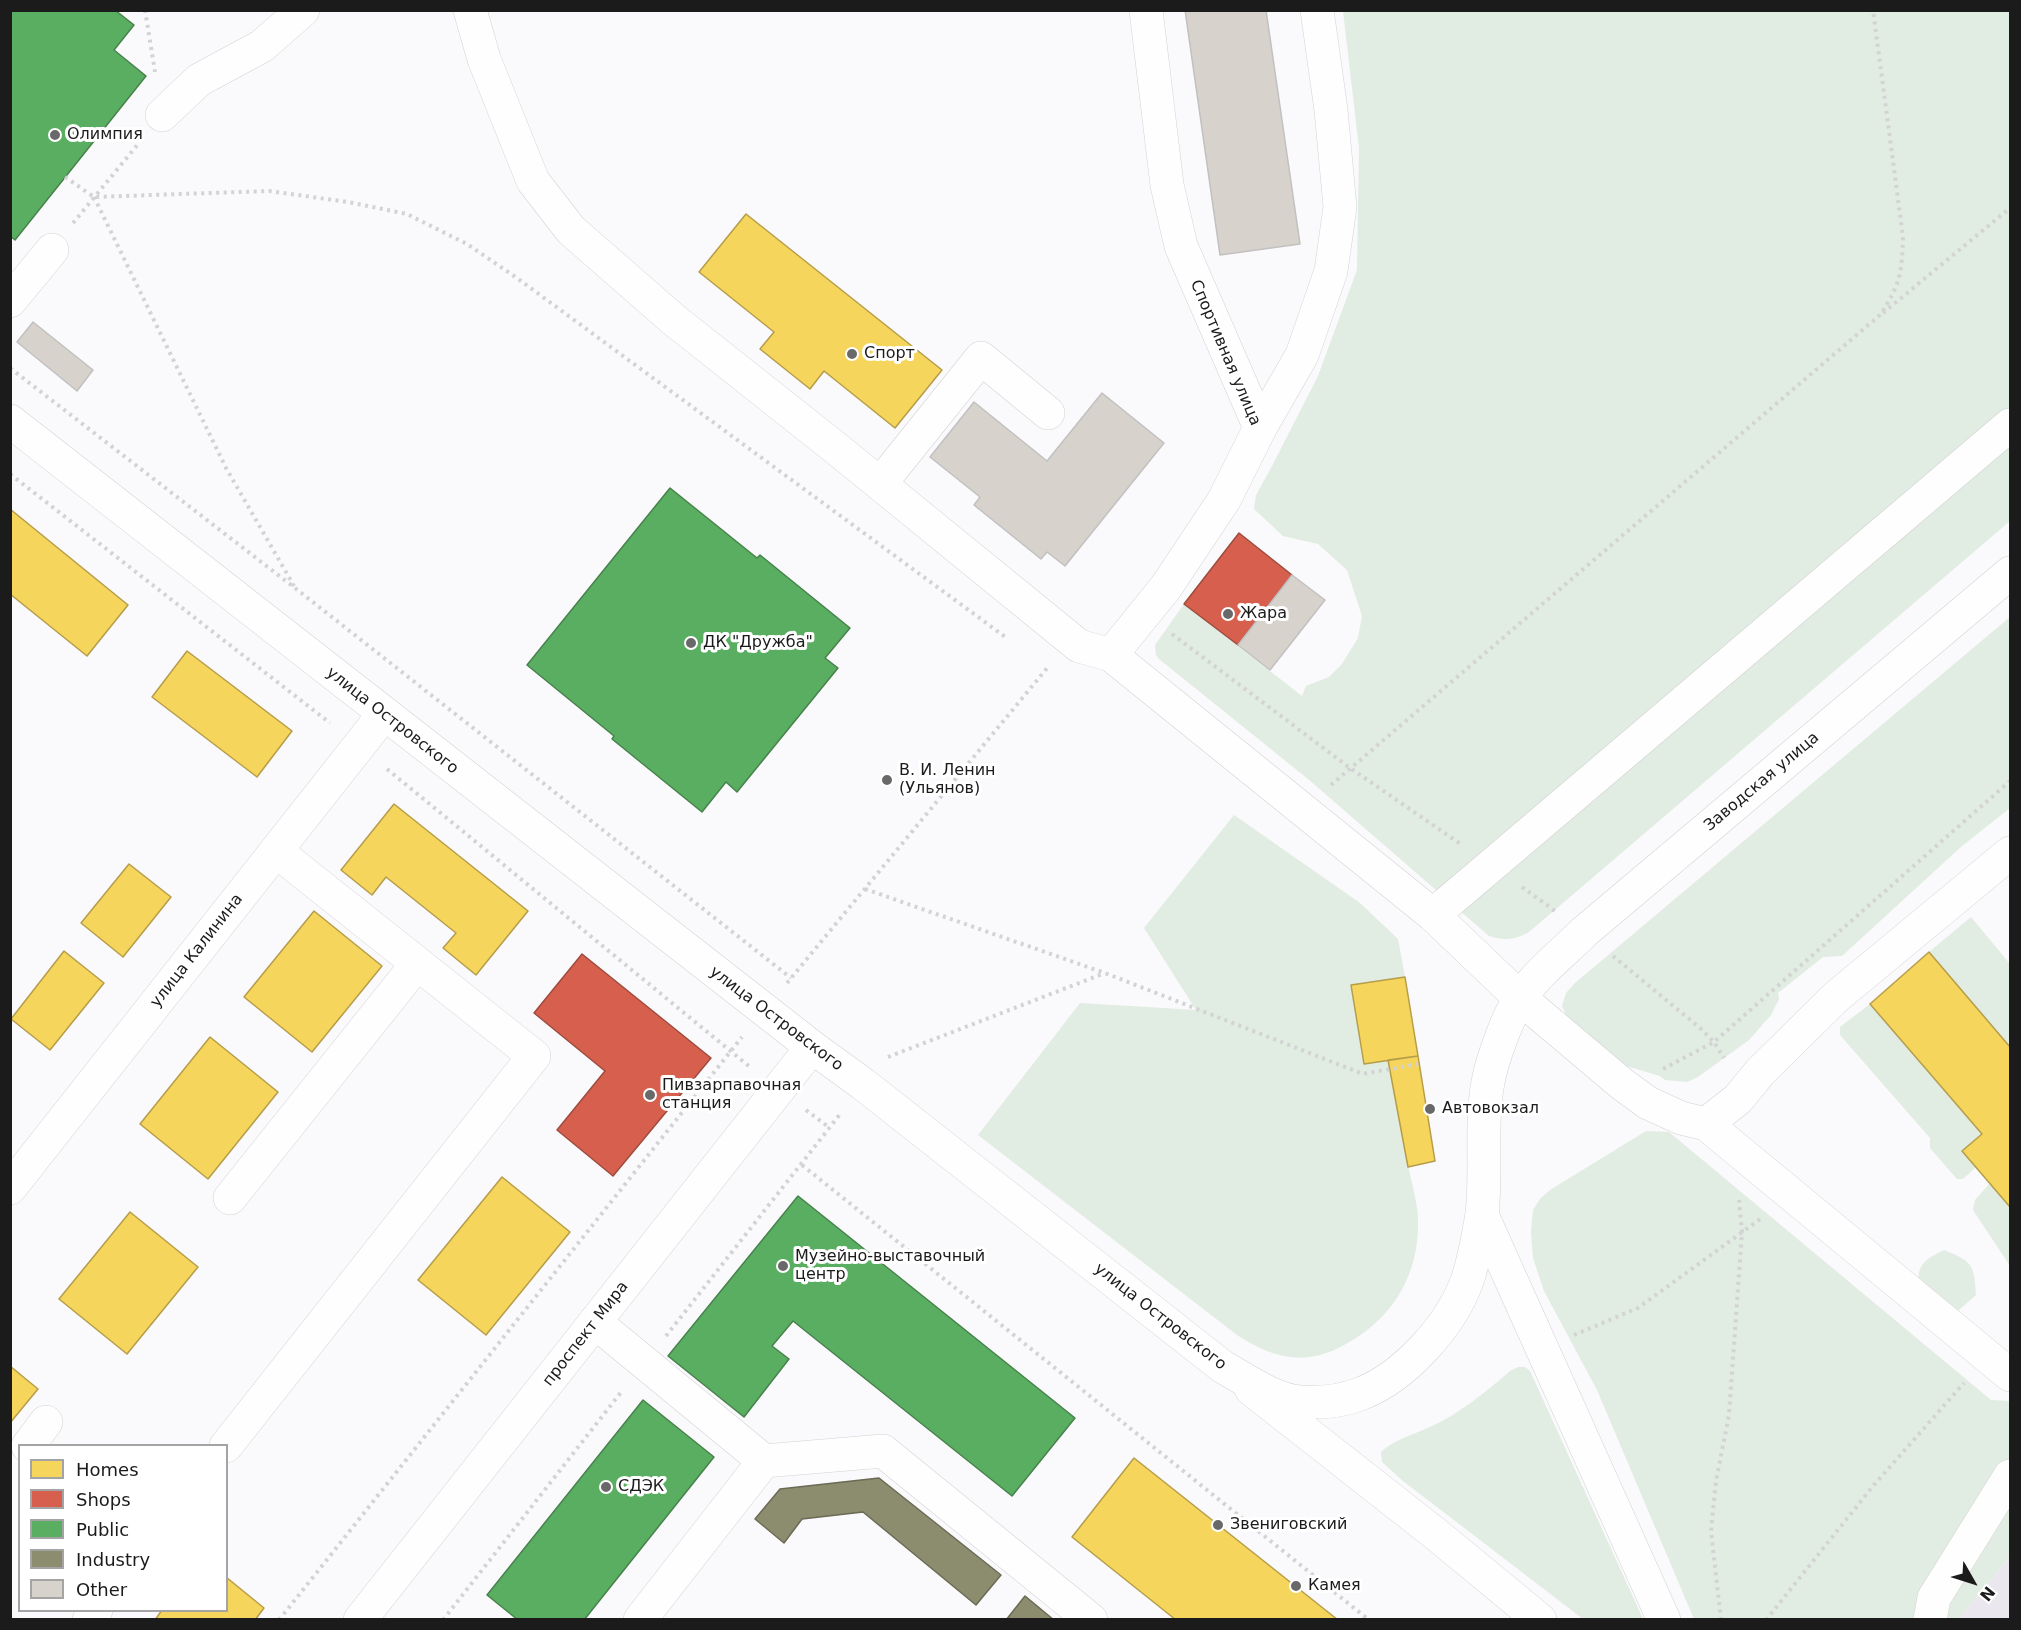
<!DOCTYPE html>
<meta charset="utf-8">
<style>
body{margin:0}
#map{position:relative;width:2021px;height:1630px;overflow:hidden;background:#faf9fb;font-family:"DejaVu Sans",sans-serif}
canvas{display:block}
.frame{position:absolute;inset:0;border:12px solid #1c1b1c;pointer-events:none}
.legend{position:absolute;left:18px;top:1444px;width:210px;height:168px;box-sizing:border-box;background:#fff;border:2px solid #a4a4a4;margin:0;padding:8px 10px;list-style:none;font-size:18px;color:#1c1b1c}
.legend li{display:flex;align-items:center;gap:12px;height:30px}
.legend b{width:30px;border:2px solid #a4a4a4}
.north{position:absolute;left:1943px;top:1552px;width:60px;height:60px;-webkit-text-stroke:4px #fff;paint-order:stroke;rotate:129deg;font-size:16px;font-weight:700;line-height:24px;text-align:center;color:#1c1b1c}
.north::after{content:'';display:block;margin:auto;width:21px;height:27px;background:#1c1b1c;clip-path:polygon(50% 0,100% 100%,50% 72%,0 100%)}
</style>
<div id="map">
<canvas width="2021" height="1630"></canvas>
<div class="frame"></div>
<ul class="legend">
<li><b style="height:16px;background:#f6d55c"></b>Homes</li>
<li><b style="height:16px;background:#d6604d"></b>Shops</li>
<li><b style="height:16px;background:#5aae61"></b>Public</li>
<li><b style="height:16px;background:#8c8c6e"></b>Industry</li>
<li><b style="height:16px;background:#d7d2cc"></b>Other</li>
</ul>
<div class="north">N</div>
</div>
<script>
const c = document.querySelector('canvas').getContext('2d');
c.lineJoin = 'round';
function fill(path, color) {
  c.fillStyle = color;
  c.fill(path, 'evenodd');
}
function stroke(path, color, width, dash) {
  c.strokeStyle = color;
  c.lineWidth = width;
  c.lineCap = dash ? 'butt' : 'round';
  c.setLineDash(dash || []);
  c.stroke(path);
}
function write(font, color, halo, rows, align = 'center') {
  c.font = font + ' "DejaVu Sans",sans-serif';
  c.lineWidth = 6;
  c.setLineDash([]);
  c.textBaseline = 'middle';
  c.strokeStyle = halo;
  c.fillStyle = color;
  for (const [text, x, y, turn = 0] of rows) {
    c.save();
    c.translate(x, y);
    c.rotate((+turn || 0) * Math.PI / 180);
    c.textAlign = isNaN(turn) ? turn : align;
    if (halo) c.strokeText(text, 0, 0);
    c.fillText(text, 0, 0);
    c.restore();
  }
}
const built = new Path2D(`
 M2010 1556V1619H1959Z`);
const green = new Path2D(`
 M1343 11H2010V521L1529 932C1515 940 1504 941 1489 936L1308 779 1159 659 1156 655 1155 645 1184 604 1302 696 1306 686 1329 677 1342 664 1358 638 1362 616 1347 570 1318 544 1283 536 1254 509 1256 495 1271 468 1318 376 1357 270 1359 148Z
 M2010 617V808L1962 846 1842 956 1823 957 1778 993 1779 999 1771 1015 1749 1040 1698 1077 1687 1082 1665 1080 1660 1076 1619 1064 1567 1017 1562 1006 1566 993 1575 983Z
 M1234 815 1360 903 1398 939 1405 977 1351 986 1364 1064 1388 1060C1394 1093 1400 1126 1407 1159 1410 1178 1417 1199 1418 1218 1420 1274 1393 1319 1344 1345 1305 1367 1272 1358 1237 1335L978 1135 1080 1003 1196 1010 1144 928Z
 M1971 917 2010 964V1047L1929 952Z
 M1870 1004 1982 1134 1962 1151 1976 1167 1963 1179H1957L1930 1148V1138L1840 1035V1027Z
 M1646 1131 1669 1132 1991 1400 2010 1401V1556L1959 1619H1694L1597 1390 1544 1291 1533 1258 1531 1232 1533 1210 1540 1199 1550 1190Z
 M1990 1183 2010 1207V1266L1973 1210 1975 1200Z
 M1944 1250C1973 1262 1974 1264 1976 1295L1959 1310 1945 1309 1918 1284C1918 1263 1926 1259 1944 1250Z
 M1518 1367H1525L1530 1371 1643 1619H1583L1403 1481 1382 1462 1381 1452C1395 1439 1413 1435 1430 1427 1459 1414 1486 1392 1510 1371Z`);
const homes = new Path2D(`
 M746 214 942 370 895 428 824 371 810 389 760 349 774 332 699 272Z
 M10 509 128 605 87 656 10 594Z
 M187 651 292 731 257 777 152 697Z
 M394 804 528 911 476 975 443 948 456 933 386 877 372 895 341 870Z
 M129 864 171 897 123 957 81 923Z
 M314 911 382 966 312 1052 244 997Z
 M64 951 104 983 50 1050 11 1019Z
 M1929 952 2010 1047V1207L1962 1151 1982 1134 1870 1004Z
 M1405 977 1418 1056 1364 1064 1351 985Z
 M210 1037 278 1092 208 1179 140 1124Z
 M1418 1056 1435 1161 1408 1167 1388 1060Z
 M502 1177 570 1232 486 1335 418 1280Z
 M130 1212 198 1267 127 1354 59 1299Z
 M10 1366 38 1389 10 1423Z
 M1134 1458 1338 1620H1176L1072 1537Z
 M226 1577 264 1608 255 1620H155L162 1610H226Z`);
const shops = new Path2D(`
 M1239 533 1292 575 1238 645 1184 604Z
 M582 954 711 1058 613 1176 557 1130 605 1071 534 1013Z`);
const public = new Path2D(`
 M10 10H115L134 25 114 50 146 76 15 240 10 236Z
 M670 488 757 558 760 555 850 628 825 658 838 668 737 792 726 782 702 812 612 739 614 736 527 665Z
 M798 1196 1075 1418 1012 1496 793 1321 772 1346 789 1359 744 1417 668 1356Z
 M643 1400 714 1457 584 1620H518L487 1595Z`);
const industry = new Path2D(`
 M879 1478 1001 1575 976 1605 863 1512 802 1519 784 1543 755 1519 780 1489Z
 M1025 1596 1054 1620H1006Z`);
const building = new Path2D(`
 M1185 10H1266L1300 244 1220 255Z
 M33 322 93 370 77 391 17 342Z
 M1102 393 1164 443 1065 566 1047 552 1041 559 974 505 980 497 930 457 974 402 1047 461Z
 M1292 575 1325 600 1270 670 1238 645Z`);
const path = new Path2D(`
 M145 10 155 72
 M65 177 94 197 269 191 348 202 407 214 467 244 517 278 1008 639
 M94 197 226 468 294 586
 M73 223 139 143
 M1883 313 2010 208
 M10 368 295 588 791 978
 M10 474 330 723
 M1172 634 1350 768 1462 845
 M387 769 750 1067
 M1331 785 1880 315C1900 285 1902 273 1903 237L1873 10
 M1522 887 1555 911
 M865 889 1105 973 1363 1074 1418 1064
 M1613 956 1700 1028 1714 1042 1724 1058
 M787 983 1048 667
 M888 1057 1105 973
 M1663 1069 1714 1042 2010 781
 M806 1110 830 1128
 M802 1165 1369 1620
 M1574 1335 1638 1308 1763 1217
 M666 1336 841 1113
 M279 1620 742 1037
 M443 1620 622 1391
 M1721 1620 1711 1531 1716 1481 1729 1415 1742 1232 1739 1200
 M1766 1620 1873 1486 1964 1383`);
const minor = new Path2D(`
 M470 10 484 59 533 181 571 230 674 320 837 449 1079 646 1111 655 1433 915 1520 998 1622 1084 1648 1103 1681 1118 1706 1124 2010 1375
 M162 115 199 80 262 46 303 10
 M10 301 52 250
 M10 421 812 1047
 M1260 428 1302 355 1331 271 1340 207 1331 110 1317 10
 M880 484 981 358 1048 413
 M1111 655 1166 587 1224 500 1260 428 1181 246 1167 185 1146 10
 M1433 915 2010 425
 M1706 1124 1738 1099 1760 1072 1836 997 2010 853
 M10 1188 384 714
 M230 1198 417 964
 M1482 1215 1664 1620
 M595 1322 764 1461 883 1451 1091 1620
 M1251 1389 1437 1535 1540 1620
 M28 1446 46 1422
 M226 1446 534 1056 276 851
 M89 1620 96 1610
 M640 1620 764 1461
 M1930 1620 1934 1598 2010 1476`);
const major = new Path2D(`
 M360 1620 812 1047 863 1084 1223 1367C1247 1380 1275 1401 1302 1402 1321 1403 1342 1401 1360 1394 1405 1377 1451 1325 1467 1281 1473 1264 1479 1232 1482 1214 1487 1170 1480 1125 1488 1082 1492 1060 1508 1015 1521 997 1537 973 1563 953 1584 932L2010 573`);
const markers = [
 [55,135,6,"#6a696a"],
 [852,354,6,"#6a696a"],
 [1228,614,6,"#6a696a"],
 [691,643,6,"#6a696a"],
 [887,780,6,"#6a696a"],
 [650,1095,6,"#6a696a"],
 [1430,1109,6,"#6a696a"],
 [783,1266,6,"#6a696a"],
 [606,1487,6,"#6a696a"],
 [1218,1525,6,"#6a696a"],
 [1296,1586,6,"#6a696a"]
];
const poiNames = [
 ["Олимпия",67,135],
 ["Спорт",864,354],
 ["Жара",1240,614],
 ["ДК \"Дружба\"",703,643],
 ["В. И. Ленин",899,771],
 ["(Ульянов)",899,789],
 ["Пивзарпавочная",662,1086],
 ["станция",662,1104],
 ["Автовокзал",1442,1109],
 ["Музейно-выставочный",795,1257],
 ["центр",795,1275],
 ["СДЭК",618,1487],
 ["Звениговский",1230,1525],
 ["Камея",1308,1586]
];
const streetNames = [
 ["Спортивная улица",1225,353,67],
 ["улица Островского",392,721,38],
 ["Заводская улица",1762,782,-40],
 ["улица Калинина",197,951,-52],
 ["улица Островского",776,1019,37],
 ["улица Островского",1160,1317,38],
 ["проспект Мира",586,1334,-52]
];
fill(built, '#eae8ee');
fill(green, '#e1ece2');
fill(homes, '#f6d55c');
stroke(homes, '#b59d49', 1.5);
fill(shops, '#d6604d');
stroke(shops, '#9e4b3e', 1.5);
fill(public, '#5aae61');
stroke(public, '#47824c', 1.5);
fill(industry, '#8c8c6e');
stroke(industry, '#6a6a55', 1.5);
fill(building, '#d7d2cc');
stroke(building, '#c1c1c1', 1.5);
stroke(minor, '#d3d2d4', 34);
stroke(major, '#d3d2d4', 34);
stroke(path, '#d3d3d4', 4, [3, 4.5]);
stroke(minor, '#fefefe', 33);
stroke(major, '#fefefe', 33);
for (const [x, y, r, color] of markers) {
  const dot = new Path2D();
  dot.arc(x, y, r, 0, 2 * Math.PI);
  c.fillStyle = color;
  c.fill(dot);
  stroke(dot, '#fff', 2);
}
write('16px', '#1c1b1c', '#fff', poiNames, 'left');
write('16px', '#1c1b1c', '#fff', streetNames);
</script>
